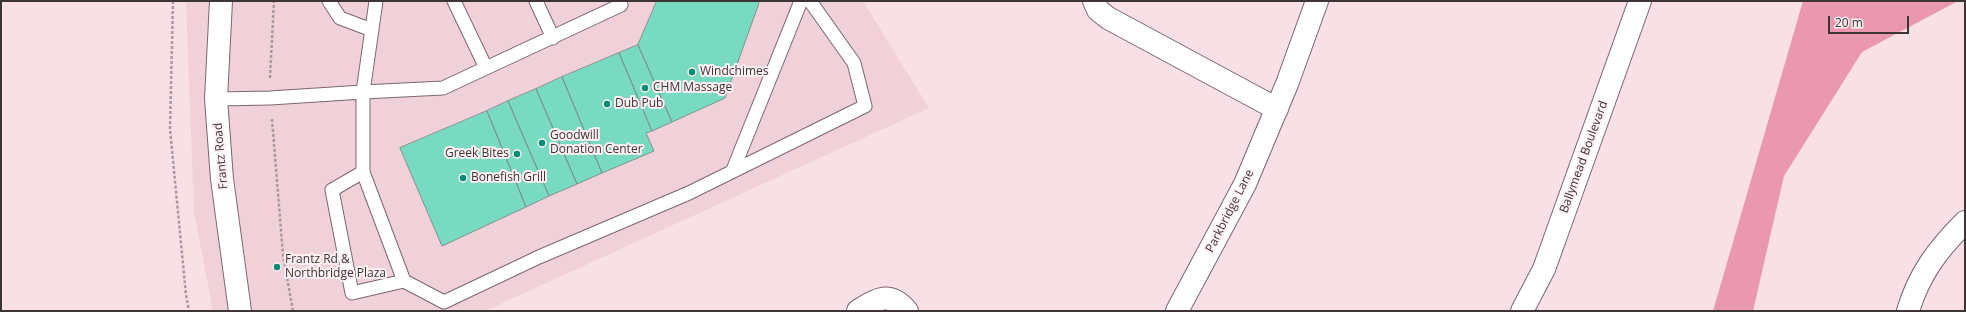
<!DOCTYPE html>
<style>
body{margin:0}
#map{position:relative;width:1966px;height:312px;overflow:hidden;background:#f8e0e6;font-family:"Open Sans",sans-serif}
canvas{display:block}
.frame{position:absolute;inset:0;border:2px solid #3d3436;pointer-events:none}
.scale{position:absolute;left:1828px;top:16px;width:81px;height:18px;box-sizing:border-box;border:2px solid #3d3436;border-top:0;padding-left:5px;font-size:12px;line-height:14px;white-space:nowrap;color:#3d3436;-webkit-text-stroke:3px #fff0f3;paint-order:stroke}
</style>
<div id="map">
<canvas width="1966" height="312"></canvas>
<div class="frame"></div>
<div class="scale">20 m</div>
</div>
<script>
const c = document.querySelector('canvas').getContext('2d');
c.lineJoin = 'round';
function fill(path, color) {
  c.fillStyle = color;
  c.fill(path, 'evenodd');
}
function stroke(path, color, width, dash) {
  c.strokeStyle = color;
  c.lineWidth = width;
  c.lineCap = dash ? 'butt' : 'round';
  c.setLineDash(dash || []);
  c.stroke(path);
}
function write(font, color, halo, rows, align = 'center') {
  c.font = font + ' "Open Sans",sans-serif';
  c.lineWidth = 4;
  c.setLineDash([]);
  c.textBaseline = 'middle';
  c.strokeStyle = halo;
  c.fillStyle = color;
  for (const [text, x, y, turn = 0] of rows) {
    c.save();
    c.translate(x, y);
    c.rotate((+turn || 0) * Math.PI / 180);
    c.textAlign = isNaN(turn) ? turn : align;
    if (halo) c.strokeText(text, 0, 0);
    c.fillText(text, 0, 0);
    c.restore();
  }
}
const built = new Path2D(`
 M186 1H863L929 108 485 311H213L194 212Z`);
const forest = new Path2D(`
 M1803 1H1958L1862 52 1784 176 1753 311H1713Z`);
const building = new Path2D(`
 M657 1H758L759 3 725 98 672 122 638 45Z
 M638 45 672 122 652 131 619 53Z
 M619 53 652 131 646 133 654 151 602 173 562 77Z
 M562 77 602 173 577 184 536 89Z
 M536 89 577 184 549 196 508 101Z
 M508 101 549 196 526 207 487 111Z
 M487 111 526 207 442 246 400 148Z`);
const path = new Path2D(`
 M173 1 170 129 186 295 189 311
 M270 78 274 1
 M272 119 283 255 293 311`);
const service = new Path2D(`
 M329 1 340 18 372 30
 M454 1 486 68
 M536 1 553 38
 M619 1 621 5 443 88 363 92V172L404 281 444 302 539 257 689 193 865 106 854 63 810 1
 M216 99 270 98 363 92 376 1
 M733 170 801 1
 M363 172 332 190 352 293 404 281`);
const minor = new Path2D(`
 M1094 1 1098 10 1108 18 1277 109
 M858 311C877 298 890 291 907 311
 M1177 311 1245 184 1287 84 1317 1
 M1522 311 1544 269 1640 1
 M1908 311C1919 274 1938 249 1965 222`);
const primary = new Path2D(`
 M221 1 216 99 222 179 240 311`);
const markers = [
 [692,72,4,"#028d75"],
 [645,88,4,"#028d75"],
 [607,104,4,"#028d75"],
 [542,143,4,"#028d75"],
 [517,154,4,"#028d75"],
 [463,178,4,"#028d75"],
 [277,267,4,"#028d75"]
];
const poiNames = [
 ["Windchimes",700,72],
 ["CHM Massage",653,88],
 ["Dub Pub",615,104],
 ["Goodwill",550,136],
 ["Donation Center",550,150],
 ["Greek Bites",509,154,"right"],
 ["Bonefish Grill",471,178],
 ["Frantz Rd &",285,260],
 ["Northbridge Plaza",285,274]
];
const streetNames = [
 ["Frantz Road",221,156,-95],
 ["Ballymead Boulevard",1584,157,-70],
 ["Parkbridge Lane",1230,211,-63]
];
fill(built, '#f1d1d9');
fill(forest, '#e998b0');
fill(building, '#78dbc1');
stroke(building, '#7d948d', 1);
stroke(service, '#7c676d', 15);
stroke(minor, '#7c676d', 24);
stroke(primary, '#7c676d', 24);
stroke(path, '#aa989d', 2.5, [3, 2]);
stroke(service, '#fff', 13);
stroke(minor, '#fff', 22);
stroke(primary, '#fff', 22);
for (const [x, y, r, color] of markers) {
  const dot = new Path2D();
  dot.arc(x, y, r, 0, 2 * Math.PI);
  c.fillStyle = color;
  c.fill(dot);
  stroke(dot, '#fff0f3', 1.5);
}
write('12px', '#3d3436', '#fff0f3', poiNames, 'left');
write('12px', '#3d3436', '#fff0f3', streetNames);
</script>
